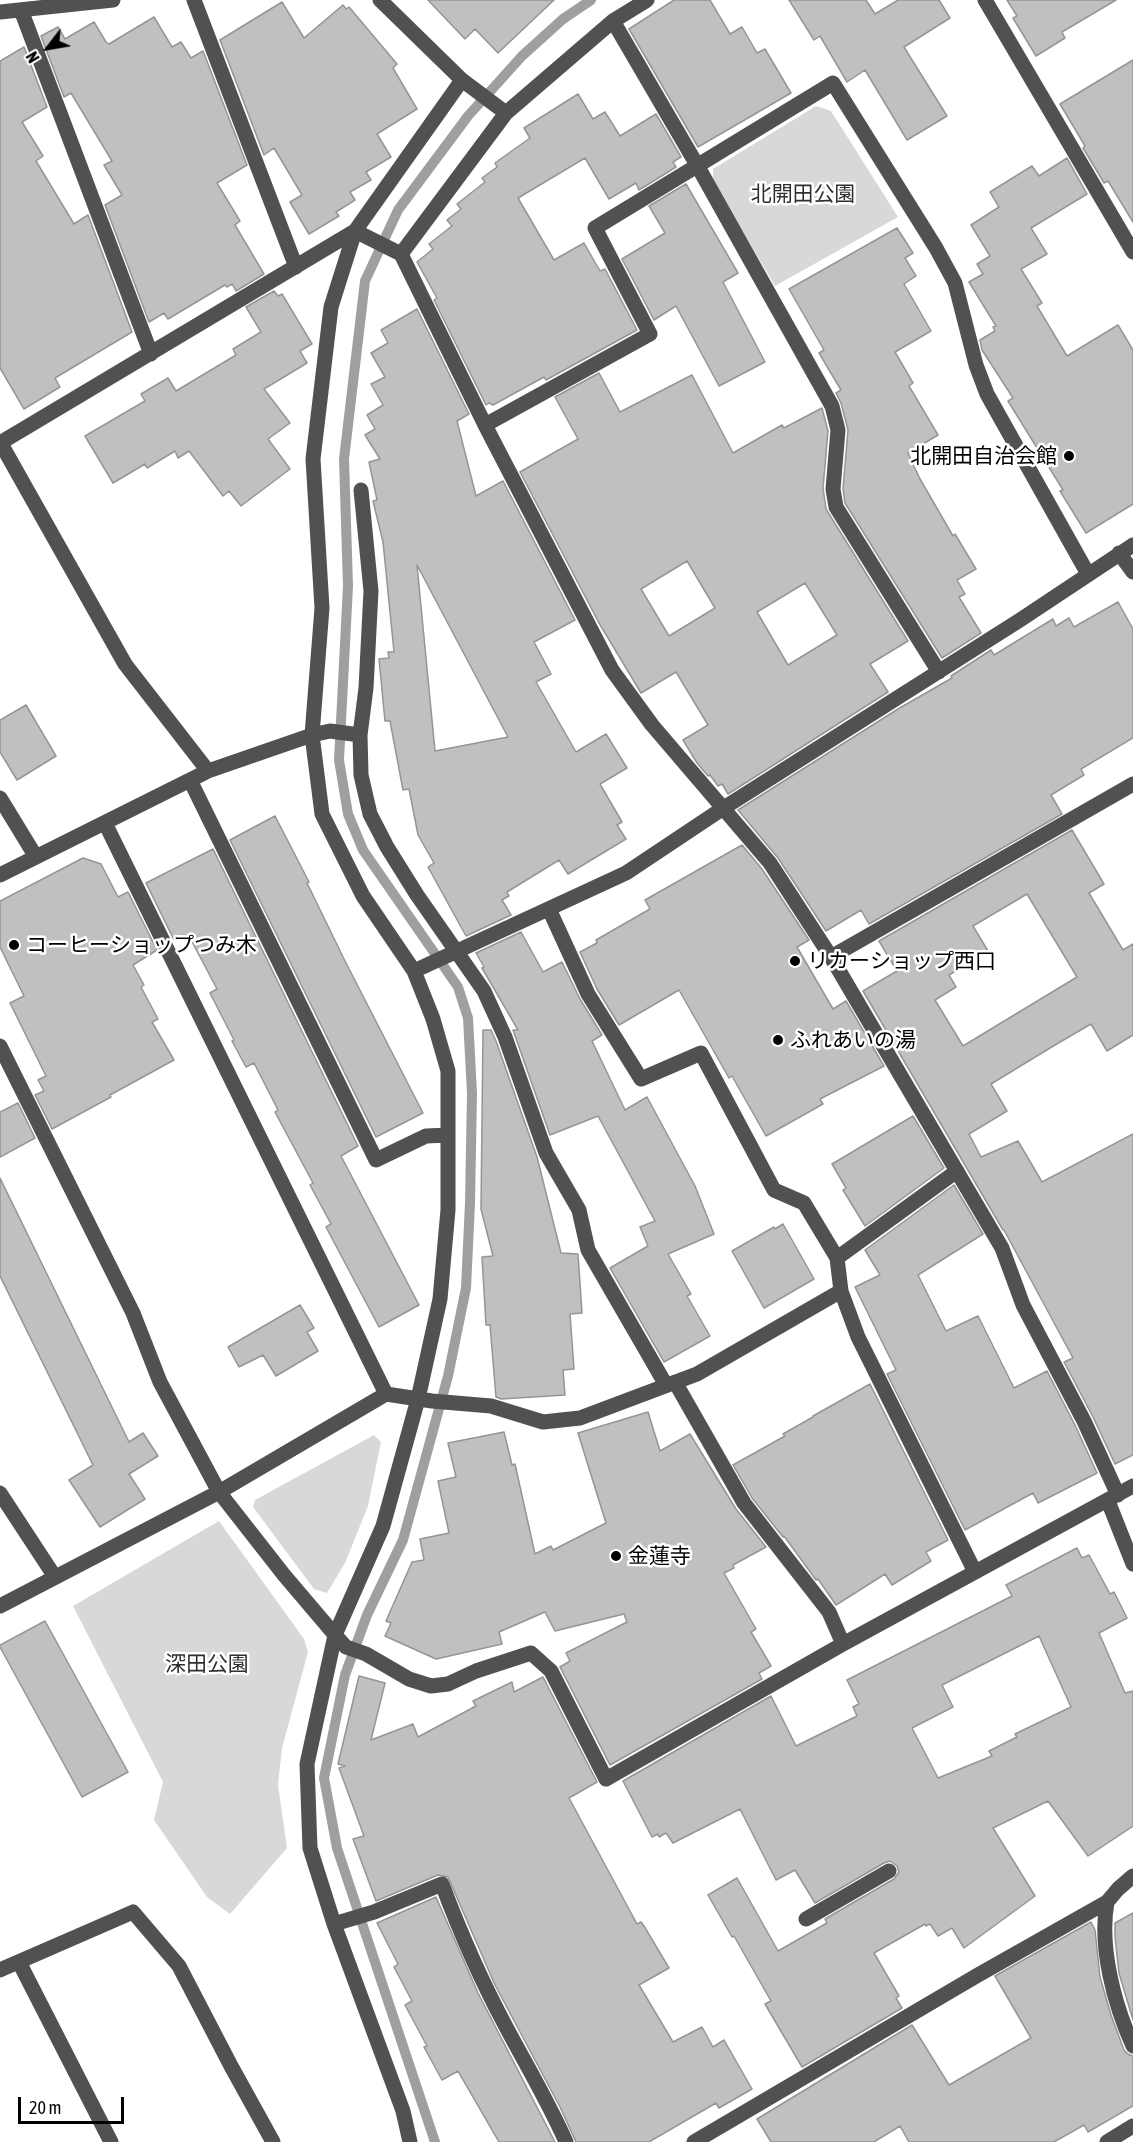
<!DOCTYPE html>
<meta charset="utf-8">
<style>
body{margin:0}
#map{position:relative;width:1133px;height:2142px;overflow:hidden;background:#fff;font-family:"Asap Condensed",sans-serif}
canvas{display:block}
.north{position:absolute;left:18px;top:18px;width:60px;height:60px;-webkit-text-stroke:4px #fff;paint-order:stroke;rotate:239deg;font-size:16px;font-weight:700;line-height:24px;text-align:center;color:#000}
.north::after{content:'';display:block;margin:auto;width:21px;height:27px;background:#000;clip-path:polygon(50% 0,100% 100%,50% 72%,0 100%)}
.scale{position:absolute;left:18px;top:2097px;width:106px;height:27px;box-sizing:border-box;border:3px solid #000;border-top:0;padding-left:8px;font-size:18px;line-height:21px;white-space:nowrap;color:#000;-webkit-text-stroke:4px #fff;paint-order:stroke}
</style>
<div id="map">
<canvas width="1133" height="2142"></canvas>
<div class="north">N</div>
<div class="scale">20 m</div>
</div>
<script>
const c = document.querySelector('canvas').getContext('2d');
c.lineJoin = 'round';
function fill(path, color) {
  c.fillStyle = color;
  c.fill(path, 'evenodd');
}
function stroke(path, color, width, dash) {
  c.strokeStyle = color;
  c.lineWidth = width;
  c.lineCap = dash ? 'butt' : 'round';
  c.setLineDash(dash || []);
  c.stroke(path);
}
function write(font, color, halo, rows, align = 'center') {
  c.font = font + ' "Asap Condensed","Noto Sans JP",sans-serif';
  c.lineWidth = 5;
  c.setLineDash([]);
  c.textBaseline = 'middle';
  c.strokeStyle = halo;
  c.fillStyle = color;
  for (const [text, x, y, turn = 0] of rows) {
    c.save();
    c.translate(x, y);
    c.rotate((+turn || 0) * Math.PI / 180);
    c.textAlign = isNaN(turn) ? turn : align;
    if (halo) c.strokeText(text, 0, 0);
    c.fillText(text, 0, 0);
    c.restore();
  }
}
const green = new Path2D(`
 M816 106 831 111 898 217 775 286 713 181V169Z
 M374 1435 381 1442 368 1506 345 1563 327 1593 314 1589 253 1507 255 1500Z
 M219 1521 304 1639 308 1652 282 1748 278 1785 287 1848 230 1914 207 1897 154 1820 163 1782 73 1606Z`);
const stream = new Path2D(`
 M435 2142 337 1848 324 1778 345 1675 367 1615 403 1540 448 1376 466 1288 470 1203 472 1093 468 1018 458 987 363 850 348 814 339 760 348 586 344 459 365 281 398 210 468 116 522 56 563 19 591 0`);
const building = new Path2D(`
 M428 0H554L498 53 475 29 465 39Z
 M674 0H710L730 34 742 27 757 53 765 49 791 93 698 147 629 29Z
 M789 0H866L875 14 898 0H939L950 18 904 47 947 116 907 140 865 70 847 82 820 36 814 40Z
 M1007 0H1116L1062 32 1065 38 1036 56 1013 18 1017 16Z
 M282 2 304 38 343 5 346 9 349 7 397 64 393 68 417 109 377 134 391 157 366 172 371 180 350 192 355 200 336 212 339 216 309 234 290 202 302 195 274 148 264 155 220 40Z
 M154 17 172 47 181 42 191 58 203 51 247 165 217 183 240 221 235 225 264 274 236 291 232 284 227 287 225 285 168 319 164 313 149 322 105 205 122 195 104 165 112 161 71 93 64 97 41 36 58 27 65 39 94 22 106 42 109 44Z
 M24 47 47 107 22 122 43 156 36 161 74 224 88 215 132 332 55 378 60 387 24 409 0 368V61Z
 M1133 60V222L1108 181 1104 183 1083 148 1085 146 1060 104Z
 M578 94 593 119 605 112 620 136 656 114 681 157 673 162 676 167 639 190 636 183 609 199 585 158 518 198 554 260 584 243 600 271 605 269 637 330 546 380 544 377 493 405 489 403 486 405 434 300 437 298 417 262 433 249 429 244 452 226 447 220 461 209 457 204 485 182 482 178 497 167 495 163 530 138 524 128Z
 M1067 158 1087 194 1031 228 1047 254 1021 269 1042 303 1037 306 1067 356 1118 325 1133 350V504L1086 533 1060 491 1063 490 1008 401 1013 398 982 350 980 340 995 331 993 327 996 326 969 282 983 274 977 264 990 256 971 225 999 207 990 192 1032 166 1039 176Z
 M686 184 738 273 723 282 765 362 719 386 676 306 654 320 622 259 665 233 649 206Z
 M897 228 913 253 905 258 916 276 904 284 931 331 895 352 913 383 909 386 938 435 908 453 920 479 953 536 955 534 976 569 957 580 965 594 959 597 981 633 942 658 845 503 843 489 848 430 841 403 836 393 841 390 819 353 824 350 789 289Z
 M274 291 278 296 282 294 312 344 300 351 307 363 264 389 290 423 268 439 290 469 241 506 229 491 223 496 189 451 178 458 175 451 147 468 145 464 113 483 85 436 145 401 141 394 168 378 176 391 236 355 233 349 261 332 246 307Z
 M417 309 469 414 457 421 476 496 503 481 575 620 534 642 551 674 536 682 576 752 606 734 627 768 600 784 622 822 617 825 626 839 568 874 559 860 507 892 509 896 502 900 511 915 466 936 428 867 434 863 418 835 409 789 403 790 390 721H385L379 659 389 658 388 652H394L383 542 373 501 377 500 369 462 380 459 365 435 375 429 367 415 383 405 371 384 385 377 371 353 388 343 381 330ZM417 565 508 737 435 751Z
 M599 373 620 412 692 375 733 453 782 425 784 428 822 408 828 431 823 488 826 509 908 641 870 664 888 692 728 794 722 784 718 786 710 775 708 776 697 763 683 740 708 725 676 672 641 693 599 623 520 472 578 439 555 397ZM687 561 715 608 669 636 641 589ZM805 583 837 635 788 665 757 612Z
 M1118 602 1133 629V738L1081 769 1084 775 1051 795 1062 814 869 924 861 910 826 931 778 858 738 810 898 709 952 678 951 676 991 650 994 655 1053 619 1056 626 1069 618 1074 627Z
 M26 705 56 756 17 780 0 752V720Z
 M275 816 309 882 307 883 345 961 423 1113 376 1137 230 840Z
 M1072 830 1104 884 1089 893 1123 950 1133 944V1035L1107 1051 1091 1024 1055 1045 991 1084 1007 1111 969 1134 981 1157 1018 1141 1042 1182 1133 1134V1455L1115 1464 1093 1417 1064 1362 1073 1358 1004 1230H1003L863 991 897 971 879 941ZM1027 894 1077 977 963 1046 935 1000 956 987 949 975 988 951 973 926Z
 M742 845 762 869 809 940 797 947 833 1009 846 1001 884 1066 820 1099 823 1104 766 1136 732 1076 729 1078 679 990 619 1025 597 989 580 952 597 943 596 940 650 909 645 900Z
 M213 849 358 1146 341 1156 419 1305 379 1327 326 1227 331 1224 310 1185 313 1183 275 1112 278 1110 254 1063 246 1067 232 1041 234 1040 210 993 217 989 189 936 184 938 183 935 174 940 146 883Z
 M83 858 101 864 118 897 128 892 157 950 133 965 144 985 141 987 158 1019 152 1022 174 1060 110 1095 111 1097 52 1129 35 1095 44 1091 38 1080 46 1076 10 1003 24 996 0 947V901Z
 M521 932 543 972 562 962 580 999 602 1035 592 1041 625 1110 647 1097 695 1186 714 1234 668 1254 691 1294 687 1296 710 1336 664 1362 610 1268 648 1246 640 1227 655 1221 598 1116 550 1135 513 1030H518L482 968 484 967 476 953Z
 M483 1030H491L496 1041 537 1157 561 1253 578 1254 582 1313 570 1314 574 1369 563 1370 565 1395 501 1399 496 1397 490 1325H486L482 1257 493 1256 481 1209Z
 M18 1103 35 1138 0 1157V1112Z
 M913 1116 944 1168 865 1226 843 1190 846 1188 832 1164Z
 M0 1178 129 1442 143 1433 158 1456 129 1474 145 1499 100 1527 69 1480 93 1465 0 1276Z
 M954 1185 983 1234 918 1275 946 1331 978 1316 1014 1388 1047 1371 1075 1425 1097 1473 1038 1503 1033 1493 965 1530 887 1374 896 1370 855 1287 880 1275 865 1250Z
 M783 1224 814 1279 764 1308 732 1251 774 1227 775 1229Z
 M300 1305 314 1328 307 1332 318 1351 276 1376 263 1355 239 1367 228 1347Z
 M870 1384 948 1540 926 1552 931 1561 892 1585 885 1574 836 1605 818 1579 816 1580 784 1536 783 1537 752 1498 733 1465 785 1436 783 1434 813 1417V1416Z
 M648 1412 660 1451 690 1434 736 1509 766 1547 733 1565 734 1568 724 1573 756 1629 751 1632 771 1666 759 1673 762 1679 610 1765 560 1667 570 1661 566 1653 627 1622 624 1614 555 1631 545 1612 499 1632 502 1644 436 1659 385 1636 391 1623 386 1621 412 1562 424 1560 420 1539 449 1533 438 1481 456 1477 448 1443 504 1432 512 1465 515 1464 535 1554 551 1546 553 1550 606 1523 578 1433Z
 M1077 1548 1082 1558 1089 1555 1110 1594 1114 1592 1127 1618 1099 1633 1125 1693 1133 1691V1826L1088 1856 1048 1801 993 1828 1035 1896 964 1948 952 1928 938 1936 930 1924 926 1926 925 1924 874 1953 899 1996 896 1998 902 2008 802 2067 765 2004 771 2001 734 1936 732 1937 708 1895 737 1878 778 1951 827 1923 825 1919 894 1879 899 1872 897 1866 890 1861 884 1863 815 1903 795 1870 776 1880 740 1809 673 1843 666 1833 659 1837 658 1834 652 1837 623 1781 771 1696 796 1746 857 1716 853 1707 859 1704 847 1680 1012 1596 1006 1585ZM1039 1636 1071 1707 1015 1734 1017 1737 989 1751 992 1756 938 1778 912 1728 953 1707 942 1685Z
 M45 1621 128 1772 82 1797 0 1647V1645Z
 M359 1676 385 1683 371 1740 413 1724 418 1737 476 1706 473 1701 512 1682 514 1692 543 1677 597 1782 569 1798 637 1924 641 1922 644 1926 669 1968 639 1985 673 2042 702 2027 713 2047 724 2040 752 2089 719 2108 716 2103 649 2142H576L560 2107 495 1985 448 1877 438 1875 376 1901 353 1839 364 1836 339 1768 345 1766 338 1764Z
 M436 1897 478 1993 555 2142H499L458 2071 442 2080 424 2047 427 2046 405 2005 412 2001 394 1967 398 1964 377 1923Z
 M1133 1913V2020L1119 1973 1115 1937V1923Z
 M1091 1922 1095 1930 1100 1977 1111 2015 1124 2050 1128 2054 1133 2056V2106L1088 2132 1084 2125 1054 2142H909L900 2126 874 2142H771L757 2119 912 2025 949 2085 1031 2038 995 1976Z`);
const minor = new Path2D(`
 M194 0 296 267
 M380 0 462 80 506 113
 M647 0 613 21 506 113 401 254 485 425 612 670 652 725 770 863 831 957 1002 1248 1023 1305 1084 1421 1118 1495
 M985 0 1133 252
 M21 10 151 354
 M0 12 113 0
 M613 21 697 165 832 406 838 430 833 489 836 507 939 672
 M485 425 650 334 595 228 833 83 936 248 955 283 976 365 987 394 1088 574
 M0 442 125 664 208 771
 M0 443 355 231 401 254
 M1119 553 1133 572
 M360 735 366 688 371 591 361 490
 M190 780 376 1160 426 1136 448 1135
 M0 798 36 857
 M105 823 386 1394
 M0 875 208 771 312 735 330 731 360 735 361 775 370 814 387 847 417 895 484 991 505 1037 546 1153 579 1210 588 1250 666 1385
 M549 909 588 994 641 1079 701 1053 774 1190 804 1203 837 1258 841 1291 858 1337 975 1572
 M831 957 1133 784
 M414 971 626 873 722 809 1020 620 1133 545
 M0 1046 133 1313 160 1382 219 1492 284 1575 335 1635 346 1647 366 1654 409 1679 431 1686 448 1684 476 1671 531 1653 551 1671 606 1779 843 1644 1133 1486
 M837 1258 957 1171
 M675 1382 744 1503 829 1612 843 1644
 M0 1493 55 1577
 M1108 1501 1133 1564
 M0 1606 219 1492 386 1394 432 1401 491 1406 543 1422 580 1418 697 1374 841 1291
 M1107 1902C1099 1947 1114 2004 1133 2046
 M806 1919 889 1871
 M334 1924 374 1912 442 1884C460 1932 480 1978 504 2023 525 2063 548 2101 566 2142
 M19 1962 111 2142
 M0 1970 133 1912 179 1966 231 2066 273 2142
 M410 2142 403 2111 334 1924 310 1848 307 1764 335 1635 383 1526 418 1399 440 1299 448 1210V1071L433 1019 414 971 363 896 322 814 312 735 322 608 313 459 331 307 355 231 462 80
 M694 2142 978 1975 1107 1902 1118 1889 1133 1876
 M1107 2142 1133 2126`);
const markers = [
 [1069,456,6,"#000"],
 [14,945,6,"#000"],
 [795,961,6,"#000"],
 [778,1040,6,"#000"],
 [616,1556,6,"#000"]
];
const parkNames = [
 ["北開田公園",803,194],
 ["深田公園",207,1664]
];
const poiNames = [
 ["北開田自治会館",1057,456,"right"],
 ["コーヒーショップつみ木",26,945],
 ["リカーショップ西口",807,961],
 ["ふれあいの湯",790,1040],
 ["金蓮寺",628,1556]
];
fill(green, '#d8d8d8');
stroke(stream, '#9f9f9f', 10);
fill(building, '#c0c0c0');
stroke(building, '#959595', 1.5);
stroke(minor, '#515151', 15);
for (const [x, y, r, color] of markers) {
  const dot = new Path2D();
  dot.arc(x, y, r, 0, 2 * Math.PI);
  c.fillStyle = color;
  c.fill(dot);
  stroke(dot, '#fff', 2);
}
write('21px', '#2f2f2f', '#fff', parkNames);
write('21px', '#000', '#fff', poiNames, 'left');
</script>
